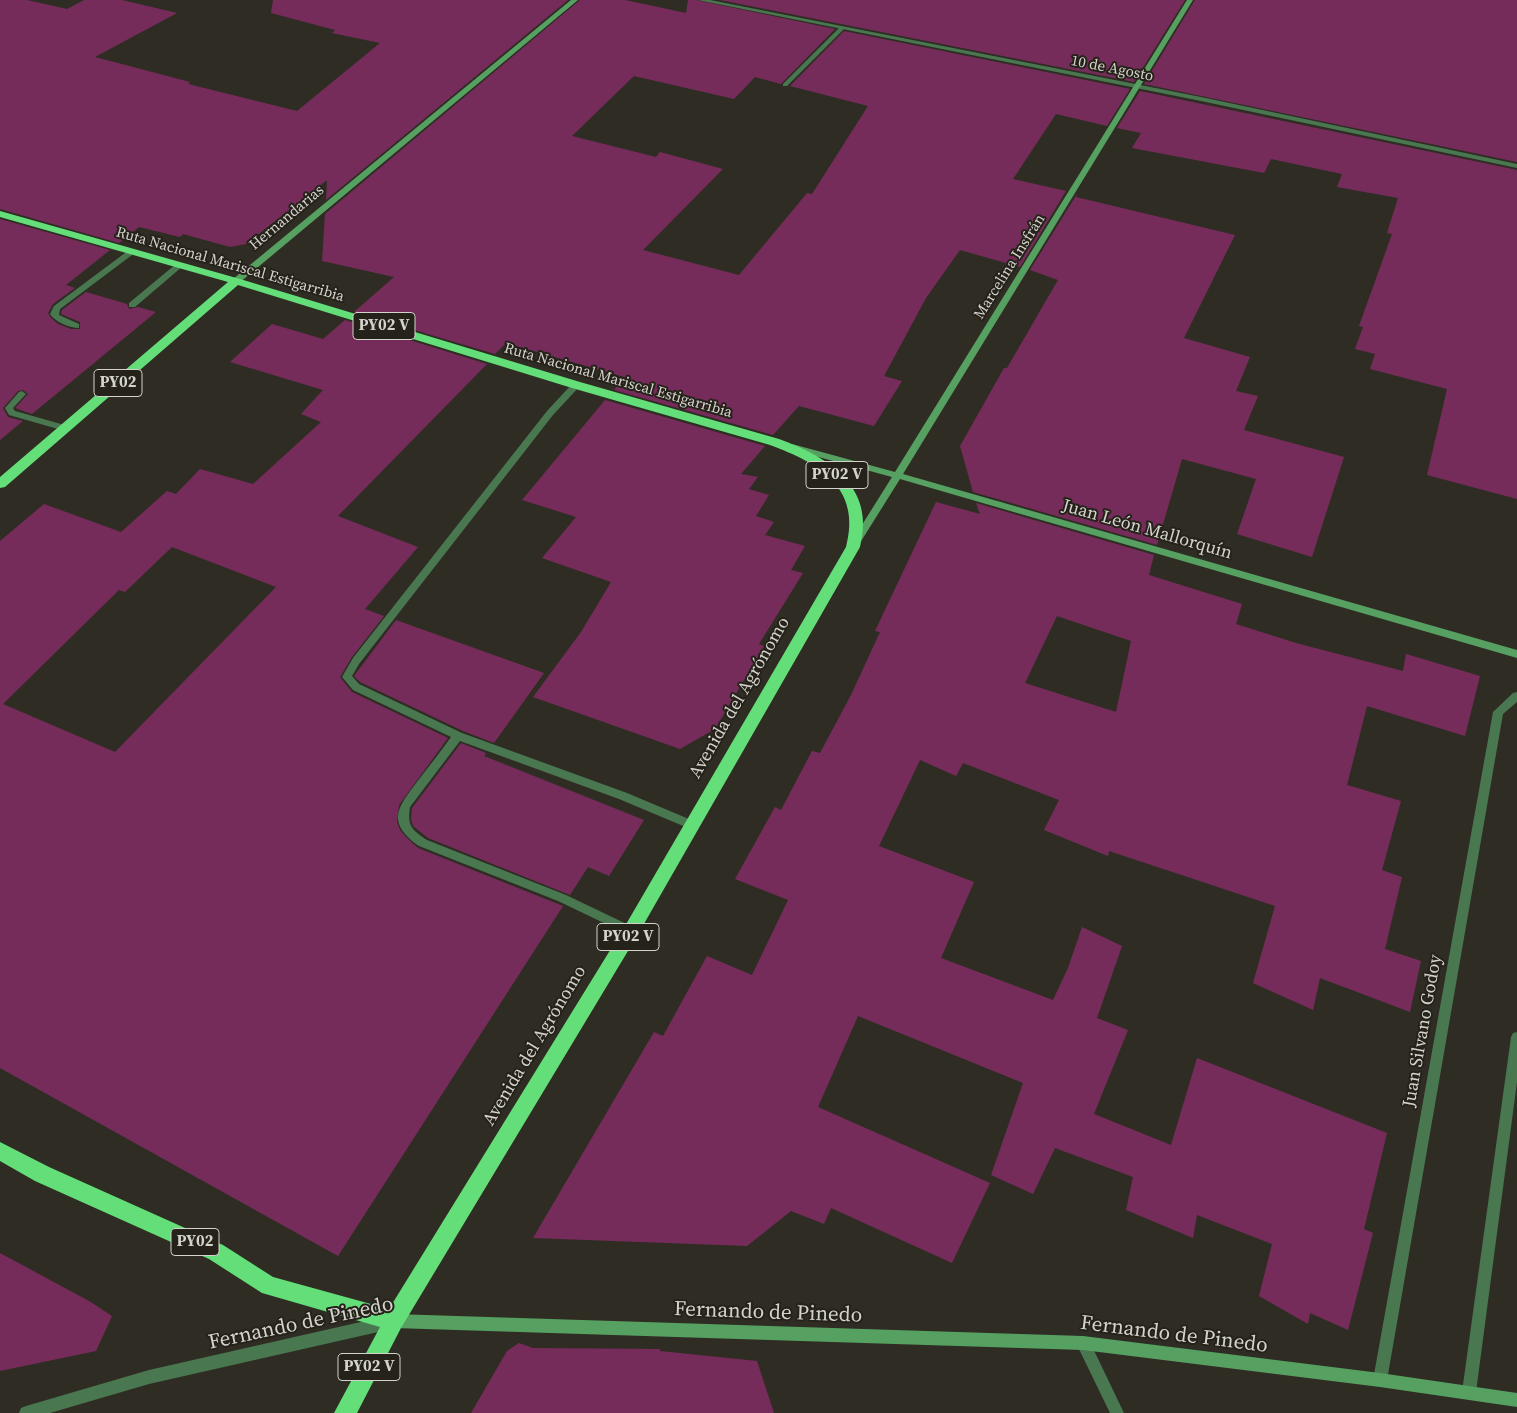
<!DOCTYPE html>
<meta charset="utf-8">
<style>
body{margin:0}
canvas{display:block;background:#2f2c24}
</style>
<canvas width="1517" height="1413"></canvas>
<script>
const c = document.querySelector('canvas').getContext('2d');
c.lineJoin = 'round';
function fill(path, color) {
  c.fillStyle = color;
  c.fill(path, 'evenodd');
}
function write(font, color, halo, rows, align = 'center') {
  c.font = font + ' "Source Serif 4",serif';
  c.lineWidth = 4;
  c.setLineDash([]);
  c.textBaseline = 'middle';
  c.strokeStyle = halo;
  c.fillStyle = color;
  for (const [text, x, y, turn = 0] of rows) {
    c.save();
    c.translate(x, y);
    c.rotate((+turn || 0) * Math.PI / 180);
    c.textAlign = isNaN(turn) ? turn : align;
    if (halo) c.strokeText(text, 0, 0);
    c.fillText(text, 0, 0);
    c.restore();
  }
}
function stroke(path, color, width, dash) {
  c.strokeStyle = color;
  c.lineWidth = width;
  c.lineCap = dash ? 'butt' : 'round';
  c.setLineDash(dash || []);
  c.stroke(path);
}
const building = new Path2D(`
 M0 0H27L67 9 84 0H122L177 13 95 57 190 82 188 84 297 111 380 43 332 33 335 30 271 13 273 0H568L326 200 327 180 246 244 230 247 183 234 180 237 139 227 119 243 0 209Z
 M580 0H625L686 13 688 0H696L835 29 781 84 755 77 734 99 634 76 572 136 656 157 660 152 723 169 643 250 739 275 807 193 812 194 868 106 790 86 844 31 1130 89 1107 126 1056 114 1013 179 1066 191 1020 267 960 250 926 298 884 376 902 381 874 426 799 406 773 435 614 390 624 377 506 343 495 354 354 312 394 277 322 261 325 214Z
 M720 0H1185L1134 82Z
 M1195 0H1517V162L1144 84Z
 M1140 91 1517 170V499L1427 475 1447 389 1370 369 1375 354 1355 349 1363 327 1359 326 1392 234 1387 233 1398 198 1337 187 1342 174 1271 159 1264 173 1132 148 1141 133 1117 128Z
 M1077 194 1076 197 1235 235 1184 338 1250 357 1236 391 1258 396 1244 430 1344 457 1312 557 1237 534 1256 479 1182 459 1157 545 973 492 960 446 1004 368H1007L1058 280 1030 270Z
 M0 219 110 250 66 285 75 288 53 304 48 313 51 318 58 324 71 329H80V322L61 314 62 310 86 292 127 304 129 309 138 307 156 312 32 414 15 408 28 394 23 390 18 391 3 408 8 417 23 421 0 440Z
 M345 320 487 364 338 516 418 547 365 609 384 616 352 657 340 677 352 692 448 738 399 805 397 822 400 830 407 838 418 848 563 906 338 1256 0 1068V541L44 504 121 532 167 491 176 494 200 469 253 484 321 422 301 414 323 390 230 362 272 324 323 339ZM172 547 276 587 115 752 3 704 119 590 125 592Z
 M605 400 765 446 741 474 758 477 749 489 769 495 756 516 774 522 765 535 805 546 791 570 803 573 759 644 764 646 715 729 680 749 533 697 581 632 611 582 542 558 576 517 522 500Z
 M936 502 980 514 976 503 1154 555 1149 575 1242 604 1236 624 1296 643 1403 671 1406 654 1480 676 1465 736 1367 706 1347 785 1401 801 1382 870 1402 877 1385 949 1421 961 1410 1012 1320 978 1313 1010 1253 983 1275 906 1109 851 1108 856 1044 830 1059 800 963 763 956 776 920 760 879 846 974 882 941 958 1053 1000 1068 968 1082 927 1122 946 1097 1018 1128 1030 1094 1114 1171 1145 1197 1058 1387 1133 1364 1229 1373 1233 1348 1330 1310 1313 1308 1324 1259 1296 1272 1244 1197 1215 1193 1238 1126 1210 1133 1177 1055 1148 1033 1194 991 1175 1023 1083 858 1016 818 1107 990 1183 952 1263 831 1208 824 1224 791 1211 747 1246 533 1238 654 1032 663 1036 707 956 752 975 788 900 735 879 775 807 781 810 812 751 820 753 851 695 880 632 875 631ZM1057 616 1131 641 1116 712 1025 683Z
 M396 620 544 673 494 743 463 731 360 682 354 676Z
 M461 743 486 753 484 756 644 820 609 876 588 867 570 895 428 838 413 826 411 819 412 808Z
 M0 1253 89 1301 112 1316 96 1351 0 1371Z
 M519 1343 533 1348 660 1349V1351L757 1361 774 1413H471L507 1351Z`);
const lane = new Path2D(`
 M840 27 845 28 787 86H783V84Z
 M129 250 136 252 60 309 59 315 79 324V328C70 328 55 322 50 314L54 306Z
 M176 264H179L183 266 135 307H129V303Z
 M576 382 579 383V387L553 415 359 664 352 676 359 684 462 733 627 793 696 822 697 825 696 828 692 829 688 828 619 799 460 741 410 807C407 826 412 830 427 840L566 895 635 928 637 931 635 934 631 936 558 901 419 846C384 821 399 806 420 778 430 765 441 751 451 737L353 690 342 677 353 658 547 411 573 383Z
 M22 391 26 394 13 408 15 411 68 426V430L65 431 9 415 5 408 19 392Z`);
const street = new Path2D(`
 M698 0H710L1201 97 1517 164V168L1201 101Z
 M1517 692V702L1503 714 1387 1380 1385 1385 1380 1387 1375 1385 1373 1380 1493 712 1513 693Z
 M1517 1032V1082L1476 1392 1474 1397 1469 1399 1464 1397 1462 1392 1511 1037 1513 1033Z
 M387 1316 392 1318 394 1323 392 1328 387 1330 149 1384 50 1413H19L21 1408 26 1406 149 1370Z
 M1083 1336 1088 1338 1124 1413H1110L1076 1343 1078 1338Z`);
const secondary = new Path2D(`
 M571 0H578L239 283H233V279Z
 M1187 0H1193L903 474 1517 650V658L900 479 858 546H852L850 544 892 477 789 449 788 447 792 444 895 472Z
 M394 1314 1083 1336 1380 1373 1517 1393V1407L1380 1387 1083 1350 394 1328 389 1326 387 1321 389 1316Z`);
const highway = new Path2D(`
 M0 211 240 279 580 382 779 439C829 457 876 487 860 547L637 936 401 1328 357 1413H334L380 1327 262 1293 209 1259 35 1181 0 1161V1142L49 1167 223 1245 273 1277 389 1309 625 926 846 547C862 488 819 463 770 445L572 388 238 285 5 487 0 488V477L228 282 0 217Z`);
const farStreetnames = [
 ["10 de Agosto",1112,69,11],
 ["Hernandarias",287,218,-40],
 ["Ruta Nacional Mariscal Estigarribia",230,265,16],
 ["Marcelina Insfrán",1010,267,-58],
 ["Ruta Nacional Mariscal Estigarribia",618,381,16]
];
const shields = [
 [384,326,62],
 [118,383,48],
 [837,475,62],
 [628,937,62],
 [195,1242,48],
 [369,1367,62]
];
const shieldNames = [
 ["PY02 V",384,326],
 ["PY02",118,383],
 ["PY02 V",837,475],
 ["PY02 V",628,937],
 ["PY02",195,1242],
 ["PY02 V",369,1367]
];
const streetNames = [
 ["Juan León Mallorquín",1147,530,16],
 ["Avenida del Agrónomo",740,698,-60],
 ["Juan Silvano Godoy",1423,1031,-80],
 ["Avenida del Agrónomo",535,1046,-59]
];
const nearStreetnames = [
 ["Fernando de Pinedo",768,1313,2],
 ["Fernando de Pinedo",301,1324,-12],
 ["Fernando de Pinedo",1174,1335,7]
];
fill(building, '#762c5a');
fill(lane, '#49774f');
fill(street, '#49774f');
fill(secondary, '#56a161');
fill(highway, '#64de79');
write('15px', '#d3d2cc', '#25221a', farStreetnames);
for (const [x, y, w] of shields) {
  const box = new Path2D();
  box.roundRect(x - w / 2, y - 13.5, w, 27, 4);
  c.fillStyle = '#25221a';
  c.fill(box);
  stroke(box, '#d3d2cc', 1);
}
write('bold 16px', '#d3d2cc', null, shieldNames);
write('18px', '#d3d2cc', '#25221a', streetNames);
write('21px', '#d3d2cc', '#25221a', nearStreetnames);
</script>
